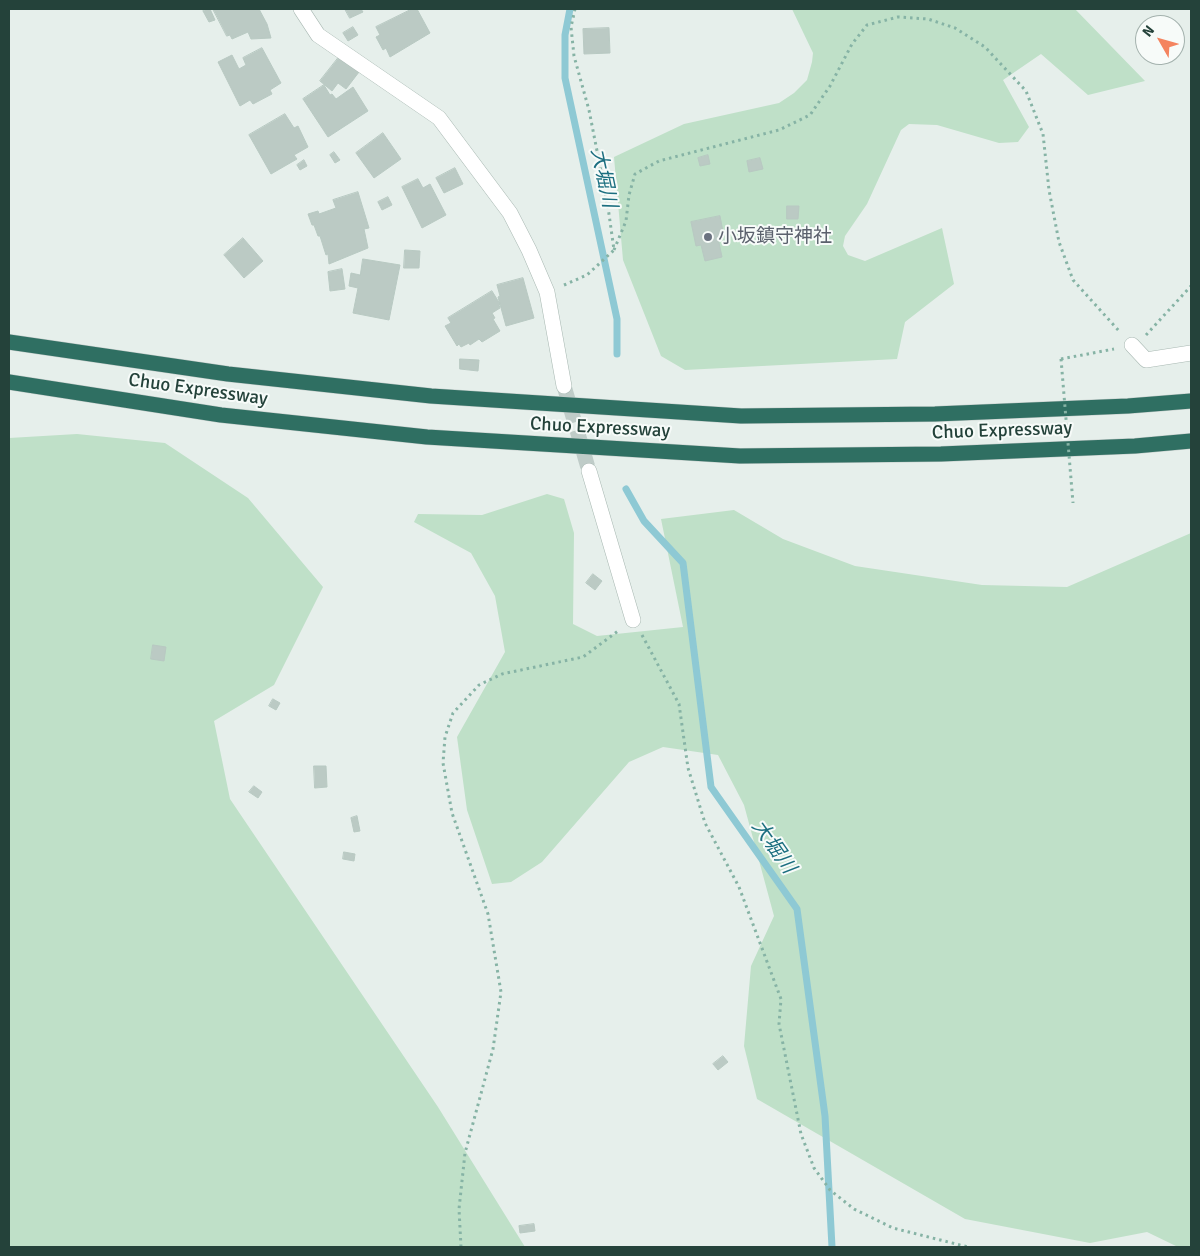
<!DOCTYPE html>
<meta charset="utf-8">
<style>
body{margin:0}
#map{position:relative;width:1200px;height:1256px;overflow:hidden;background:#e6efeb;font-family:Signika,sans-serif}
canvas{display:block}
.frame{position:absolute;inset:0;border:10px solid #24423a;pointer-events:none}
.north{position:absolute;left:1135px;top:15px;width:50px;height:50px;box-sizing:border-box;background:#f7fbf9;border:1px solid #a3b1ad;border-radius:50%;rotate:308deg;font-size:14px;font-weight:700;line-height:20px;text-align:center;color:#24423a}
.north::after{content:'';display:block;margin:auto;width:18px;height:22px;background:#f4845f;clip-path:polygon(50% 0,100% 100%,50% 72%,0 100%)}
</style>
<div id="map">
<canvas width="1200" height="1256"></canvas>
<div class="frame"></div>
<div class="north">N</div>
</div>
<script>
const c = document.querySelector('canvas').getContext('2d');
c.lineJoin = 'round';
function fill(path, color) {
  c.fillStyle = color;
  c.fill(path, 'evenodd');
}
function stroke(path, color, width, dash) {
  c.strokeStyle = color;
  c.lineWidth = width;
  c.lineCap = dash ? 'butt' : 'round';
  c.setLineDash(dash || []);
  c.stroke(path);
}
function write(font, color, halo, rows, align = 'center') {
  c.font = font + ' Signika,"Noto Sans JP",sans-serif';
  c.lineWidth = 4;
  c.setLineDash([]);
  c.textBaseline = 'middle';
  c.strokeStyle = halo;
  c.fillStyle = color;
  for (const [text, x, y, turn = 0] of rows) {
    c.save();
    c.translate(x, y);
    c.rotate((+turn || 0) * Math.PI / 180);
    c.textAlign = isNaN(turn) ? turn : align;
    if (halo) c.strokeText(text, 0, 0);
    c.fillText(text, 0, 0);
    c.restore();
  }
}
const green = new Path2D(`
 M792 9H1075L1145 81 1088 95 1041 54 1003 80 1029 127 1018 142 999 143 937 125 909 124 901 130 867 204 845 236 843 246 848 255 865 261 942 228 954 284 905 322 897 359 685 370 661 356 623 260 614 157 684 124 779 103 794 93 807 80 812 62 813 53Z
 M77 434 165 443 248 498 323 587 274 685 214 721 230 799 438 1107 525 1247H9V438Z
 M547 494 564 499 574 533 573 624 597 636 683 627 661 519 734 510 783 539 855 566 982 585 1067 587 1191 533V1247H1178L1147 1232 1090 1243 965 1219 757 1099 744 1046 751 966 774 916 744 805 718 755 663 747 629 762 542 862 511 882 492 884 467 810 457 737 505 652 495 596 471 553 414 522 418 514 482 515Z`);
const stream = new Path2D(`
 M570 9 565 35V78L617 319V354
 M626 489 644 521 683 563 711 787 797 909 825 1116 832 1247`);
const building = new Path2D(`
 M207 9H210L215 20 209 22 203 11Z
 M213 9H259L267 24 271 38 251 39 248 32 232 39 230 35 227 36Z
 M345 9H361L363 12 350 18Z
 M412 9H417L430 33 390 57 386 48 383 50 376 37 380 35 376 27Z
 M353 27 358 35 348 41 343 33Z
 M609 28 610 53 584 54 583 29Z
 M262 48 281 83 270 90 272 94 253 104 250 100 240 106 218 62 232 55 239 69 246 65 243 58Z
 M339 57 359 72 346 89 338 83 332 91 320 81Z
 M324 85 330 95 332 94 336 99 353 87 368 111 328 137 303 99Z
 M285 114 294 128 298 126 308 147 294 155 297 159 271 174 249 135Z
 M383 133 401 159 374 178 356 153Z
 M334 152 340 160 335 163 330 155Z
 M708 155 710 164 700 166 698 158Z
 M760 158 763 169 749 172 747 161Z
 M304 160 307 166 300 170 297 165Z
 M455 168 463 184 444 193 436 178Z
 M418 179 423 188 430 184 446 215 422 228 402 187Z
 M358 192 369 228 364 229 368 248 329 264 328 254 326 255 320 236H318L314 225H312L308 214 318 211 319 214 336 208 333 200Z
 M388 197 392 205 382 210 378 202Z
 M787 206H799L798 219H787Z
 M720 216 724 237 718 238 722 257 705 261 701 245 696 246 691 222Z
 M243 238 263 261 244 278 224 255Z
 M405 250 420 251 419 268H404Z
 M363 259 400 265 389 320 353 313 358 288 349 286 351 273 360 275Z
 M342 269 345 289 330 291 328 272Z
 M523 278 534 318 506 326 498 297 500 296 497 285Z
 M492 291 500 304 499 305 500 308 492 313 495 318 493 319 500 331 482 342 479 339 470 345 469 343 461 347 459 344 457 346 445 326 451 323 448 318Z
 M460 359 479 360 478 371 460 369Z
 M593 574 602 581 595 590 586 583Z
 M153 645 166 647 164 661 151 659Z
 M273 699 280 703 276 710 269 706Z
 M314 766H326L327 787 315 788Z
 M254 786 262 792 258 798 249 792Z
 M357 816 360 831 354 832 351 818Z
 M344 852 355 854 354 861 343 859Z
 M723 1056 728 1062 718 1070 713 1064Z
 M534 1224 535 1231 520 1233 519 1226Z`);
const minorTunnel = new Path2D(`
 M564 386 589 471`);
const path = new Path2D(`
 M614 250 626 221 629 195 635 174 659 161 779 130 810 115 830 86 852 44 867 25 898 17 928 19 955 28 985 47 1026 91 1043 134 1049 190 1059 242 1073 280 1120 332
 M564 285 587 275 614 250 608 207 589 110 574 56 571 27 575 9
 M1146 335 1191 286
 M1061 359 1114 349
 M642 635 679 704 688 768 705 823 739 887 781 999 779 1024 801 1134 814 1168 830 1190 854 1209 893 1228 968 1247
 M461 1247 459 1209 465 1153 493 1049 501 992 488 914 452 813 443 763 445 737 453 713 479 685 502 674 583 657 618 631`);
const minor = new Path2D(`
 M301 9 318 35 439 118 510 213 529 250 547 292 564 386
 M1132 345 1146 360 1191 353
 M589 471 633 620`);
const motorway = new Path2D(`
 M9 342 228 374 431 396 741 416 935 414 1128 406 1191 401
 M9 382 221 415 427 437 740 456 941 454 1135 446 1191 441`);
const pathBridge = new Path2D(`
 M1061 359 1073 503`);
const markers = [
 [708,237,5,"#6b7280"]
];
const worshipNames = [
 ["小坂鎮守神社",718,237]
];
const streetNames = [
 ["Chuo Expressway",198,390,8],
 ["Chuo Expressway",600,428,3],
 ["Chuo Expressway",1002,431,-2]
];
const waterNames = [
 ["大堀川",603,178,78],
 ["大堀川",773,847,55]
];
fill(green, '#bfe0c8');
stroke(stream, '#8ec9d4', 7);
fill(building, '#bbcac4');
stroke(building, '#b8c9c2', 1);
stroke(minorTunnel, '#bfccc8', 15, [15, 8]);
stroke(minor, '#a8b8b2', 16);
stroke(motorway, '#c2cac8', 16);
stroke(path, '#86b3a5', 3, [2.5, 4]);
stroke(minor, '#fff', 15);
stroke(motorway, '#2f6f62', 15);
stroke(pathBridge, '#86b3a5', 3, [2.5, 4]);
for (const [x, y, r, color] of markers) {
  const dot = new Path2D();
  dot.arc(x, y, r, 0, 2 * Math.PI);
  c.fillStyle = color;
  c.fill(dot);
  stroke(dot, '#f7fbf9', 2);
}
write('19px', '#5b616d', '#f7fbf9', worshipNames, 'left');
write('19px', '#24423a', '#f7fbf9', streetNames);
write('italic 20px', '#1c6f80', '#f7fbf9', waterNames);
</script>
